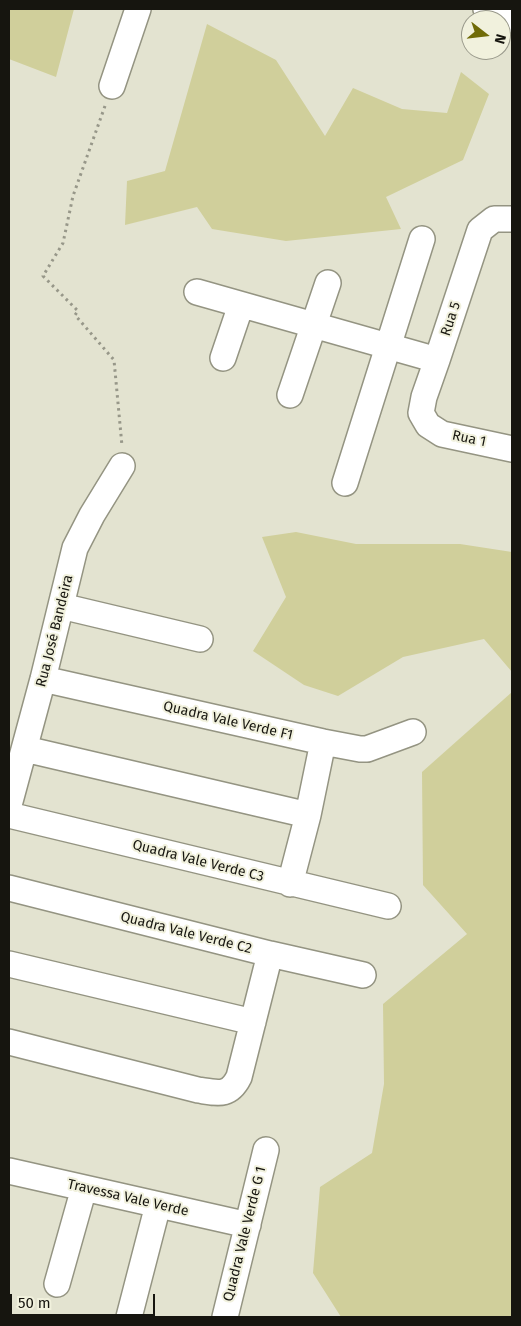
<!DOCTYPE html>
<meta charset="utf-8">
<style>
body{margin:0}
#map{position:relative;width:521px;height:1326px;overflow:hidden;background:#e3e3d0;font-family:"Fira Sans",sans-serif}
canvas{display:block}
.frame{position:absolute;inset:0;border:10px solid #16150f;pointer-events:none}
.north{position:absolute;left:461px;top:10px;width:50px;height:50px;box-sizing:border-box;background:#f1f1dd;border:1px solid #99998b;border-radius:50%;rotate:106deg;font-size:14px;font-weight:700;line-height:20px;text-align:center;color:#16150f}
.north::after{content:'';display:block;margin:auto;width:18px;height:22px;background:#706b08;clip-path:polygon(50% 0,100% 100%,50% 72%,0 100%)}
.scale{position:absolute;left:10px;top:1294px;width:145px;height:22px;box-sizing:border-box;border:2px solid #16150f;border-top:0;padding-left:6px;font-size:15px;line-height:18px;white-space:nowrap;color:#16150f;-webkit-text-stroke:4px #f1f1dd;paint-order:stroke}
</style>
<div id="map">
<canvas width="521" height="1326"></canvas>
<div class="frame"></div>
<div class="north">N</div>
<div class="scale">50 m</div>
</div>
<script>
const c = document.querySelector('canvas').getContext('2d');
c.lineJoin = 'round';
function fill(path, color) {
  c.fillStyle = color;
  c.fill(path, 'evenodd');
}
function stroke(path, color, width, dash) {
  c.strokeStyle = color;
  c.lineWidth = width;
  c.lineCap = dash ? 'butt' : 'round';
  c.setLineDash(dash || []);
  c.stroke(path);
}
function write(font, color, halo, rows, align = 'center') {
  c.font = font + ' "Fira Sans",sans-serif';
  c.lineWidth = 4;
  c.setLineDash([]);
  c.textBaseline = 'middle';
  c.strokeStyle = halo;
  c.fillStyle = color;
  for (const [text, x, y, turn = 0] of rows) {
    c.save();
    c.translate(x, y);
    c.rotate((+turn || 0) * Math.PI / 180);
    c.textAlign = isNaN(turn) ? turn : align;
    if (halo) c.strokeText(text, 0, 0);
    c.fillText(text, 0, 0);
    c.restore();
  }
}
const green = new Path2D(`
 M9 9H74L56 77 9 59Z
 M207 24 276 60 325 136 353 88 402 109 447 113 461 72 489 94 463 160 386 197 401 229 286 241 212 229 197 207 125 225 127 181 165 171Z
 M296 532 356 544H460L512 552V672L484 639 403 657 338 696 304 685 253 651 286 597 262 537Z
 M512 692V1317H341L313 1273 320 1187 372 1153 384 1084 383 1004 467 934 423 885 422 772Z`);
const path = new Path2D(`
 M105 106 73 196 63 243 43 276 78 311 75 315 114 360 122 446`);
const minor = new Path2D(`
 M486 9 512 20
 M112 86 138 9
 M512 219H494L480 230 437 360 424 397 421 413 428 425 442 434 512 449
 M197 292 437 360
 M223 358 241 305
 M290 395 328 283
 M345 483 422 239
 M61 606 200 639
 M43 679 323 742 360 749H367L413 732
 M25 749 308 815
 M9 805 43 679 75 548 92 515 122 466
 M9 815 388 906
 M290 884 308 815 323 742
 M9 888 270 954 363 975
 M9 964 253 1022
 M9 1042 198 1090C218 1093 229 1097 239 1077L270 954
 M9 1171 248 1225
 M57 1284 84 1188
 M129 1317 158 1205
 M225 1317 266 1150`);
const streetNames = [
 ["Rua 5",451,319,-72],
 ["Rua 1",469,439,12],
 ["Rua José Bandeira",55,631,-76],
 ["Quadra Vale Verde F1",228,721,13],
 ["Quadra Vale Verde C3",198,861,14],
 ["Quadra Vale Verde C2",186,933,14],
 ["Travessa Vale Verde",128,1198,13],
 ["Quadra Vale Verde G 1",245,1234,-76]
];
fill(green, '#d0cf9b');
stroke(minor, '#949482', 28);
stroke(path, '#979789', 3, [2.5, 4]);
stroke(minor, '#fff', 25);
write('14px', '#16150f', '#f1f1dd', streetNames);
</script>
